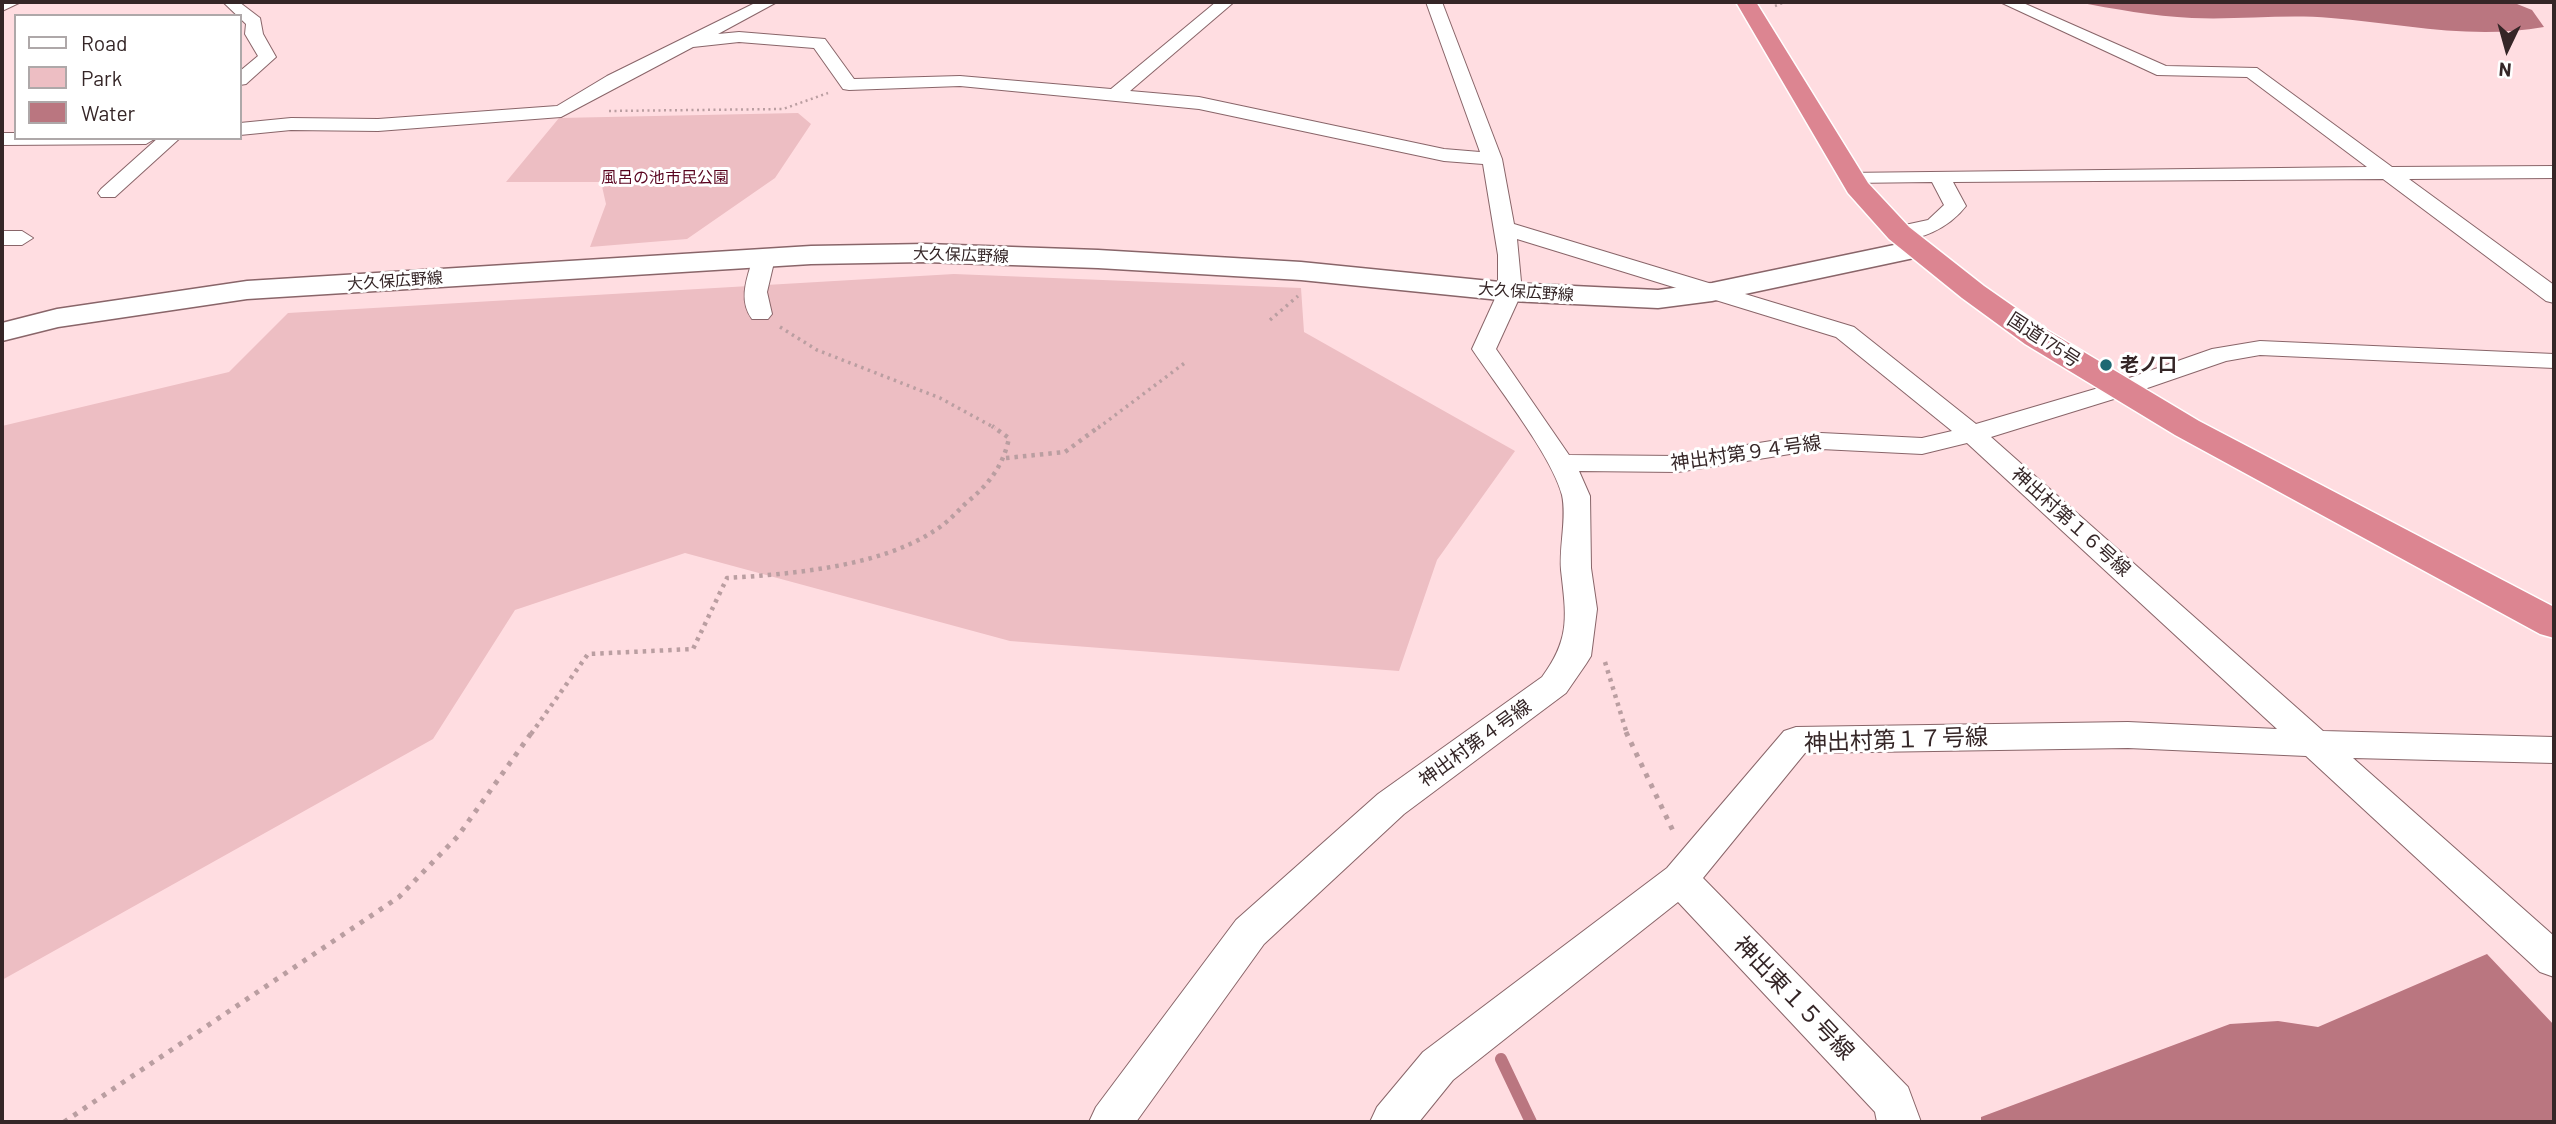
<!DOCTYPE html>
<meta charset="utf-8">
<style>
body{margin:0}
#map{position:relative;width:2556px;height:1124px;overflow:hidden;background:#ffdde1;font-family:Barlow,sans-serif}
canvas{display:block}
.frame{position:absolute;inset:0;border:4px solid #352627;pointer-events:none}
.legend{position:absolute;left:14px;top:14px;width:228px;height:126px;box-sizing:border-box;background:#fff;border:2px solid #aea8a9;margin:0;padding:9px 12px;list-style:none;font-size:21px;color:#352627}
.legend li{display:flex;align-items:center;gap:14px;height:35px}
.legend b{width:35px;border:2px solid #aea8a9}
.north{position:absolute;left:2472px;top:14px;width:70px;height:70px;-webkit-text-stroke:5px #fff;paint-order:stroke;rotate:185deg;font-size:19px;font-weight:700;line-height:28px;text-align:center;color:#352627}
.north::after{content:'';display:block;margin:auto;width:24px;height:32px;background:#352627;clip-path:polygon(50% 0,100% 100%,50% 72%,0 100%)}
</style>
<div id="map">
<canvas width="2556" height="1124"></canvas>
<div class="frame"></div>
<ul class="legend">
<li><b style="height:9px;background:#fff"></b>Road</li>
<li><b style="height:19px;background:#edbec3"></b>Park</li>
<li><b style="height:19px;background:#ba7680"></b>Water</li>
</ul>
<div class="north">N</div>
</div>
<script>
const c = document.querySelector('canvas').getContext('2d');
c.lineJoin = 'round';
function fill(path, color) {
  c.fillStyle = color;
  c.fill(path, 'evenodd');
}
function stroke(path, color, width, dash) {
  c.strokeStyle = color;
  c.lineWidth = width;
  c.lineCap = dash ? 'butt' : 'round';
  c.setLineDash(dash || []);
  c.stroke(path);
}
function write(font, color, halo, rows, align = 'center') {
  c.font = font + ' Barlow,"Noto Sans JP",sans-serif';
  c.lineWidth = 6;
  c.setLineDash([]);
  c.textBaseline = 'middle';
  c.strokeStyle = halo;
  c.fillStyle = color;
  for (const [text, x, y, turn = 0] of rows) {
    c.save();
    c.translate(x, y);
    c.rotate((+turn || 0) * Math.PI / 180);
    c.textAlign = isNaN(turn) ? turn : align;
    if (halo) c.strokeText(text, 0, 0);
    c.fillText(text, 0, 0);
    c.restore();
  }
}
const green = new Path2D(`
 M798 113 811 124 775 178 687 239 590 247 606 204 601 182H506L559 118Z
 M954 274 1301 288 1304 332 1515 451 1437 560 1399 671 1010 641 685 553 515 610 433 739 2 980V426L229 372 288 313Z`);
const water = new Path2D(`
 M2076 2H2512L2532 10 2544 27C2472 40 2403 24 2331 18 2285 14 2239 20 2192 18 2153 16 2114 9 2076 2Z
 M2487 954 2554 1025V1122H1981V1117L2230 1024 2278 1021 2318 1027Z`);
const stream = new Path2D(`
 M1501 1059 1531 1122`);
const pathFar3 = new Path2D(`
 M1775 6 1785 2
 M609 111 783 109 828 93`);
const pathFar2 = new Path2D(`
 M1270 320 1298 296
 M780 327 817 350 940 398 995 428
 M1098 428 1186 362`);
const pathFar1 = new Path2D(`
 M1006 458 1065 452 1100 426
 M1605 662 1627 734
 M531 734 588 654 693 649 727 578C791 574 879 567 934 531 946 524 956 513 966 503 988 485 1003 467 1009 438L992 426`);
const path = new Path2D(`
 M1626 732 1675 835
 M64 1122 399 897 458 836 532 732`);
const street = new Path2D(`
 M2 2H21L2 11Z
 M223 2H239L260 18 263 34 276 57 246 84 240 85V71L258 56 245 34 246 24Z
 M757 2H777L718 34 739 32 825 39 854 79 960 76 1111 89 1216 2H1234L1130 91 1199 97 1444 149 1480 152 1426 2H1442L1502 159 1514 224 1854 327 1976 424 2112 384 2212 349 2260 341 2554 354V368L2260 355 2226 361 2130 394 1991 437 2323 731 2554 737V763L2353 758 2554 936V977L2540 972 2306 756 2128 748 1805 753 1703 878 1908 1087 1921 1122H1877L1875 1112 1678 902 1453 1080 1419 1122H1370L1377 1107 1423 1052 1667 868 1784 731 1796 727 2128 722 2277 729 1967 443 1922 454 1821 449 1678 472 1579 471 1590 496 1591 568 1597 609 1591 656 1586 664 1566 693 1404 814 1264 944 1136 1122H1089L1096 1107 1236 920 1378 794 1542 677C1571 638 1566 615 1561 570 1559 546 1567 518 1562 495 1552 456 1496 385 1472 349L1498 292V255L1483 164 1444 161 1199 109 960 86 849 90 843 89 814 48 739 42 693 47 561 117 378 131 291 130 240 135V123L291 118 378 119 557 106 607 76ZM1517 239 1836 337 1952 431 1922 438 1821 433 1678 456 1569 455 1496 349 1522 292Z
 M2000 2H2021L2166 66 2257 68 2392 167 2554 166V178L2409 179 2554 285V303L2546 301 2383 179 1953 182 1966 206C1950 227 1918 244 1891 238L1888 233 1891 228 1928 220 1944 205 1932 182 1850 183 1843 181 1840 177 1843 173 2367 167 2247 77 2157 75Z
 M2 133H16V138H156L146 144 2 145Z
 M158 138H180L115 197H101L98 193 101 189Z
 M2 231H22L33 238 22 245H2Z
 M764 251 775 258 767 292 772 314 768 319H752C738 300 747 278 753 258Z`);
const secondary = new Path2D(`
 M1918 240 1928 243 1932 249 1928 255 1712 301 1658 308 1510 301 1301 280 1098 268 926 262 811 264 247 299 58 327 2 341V323L57 309 247 281 811 246 926 244 1098 250 1301 262 1510 283 1658 290 1712 283Z`);
const highway = new Path2D(`
 M1736 2H1756L1868 183 1909 227 1984 286 2047 330 2199 421 2554 607V638L2540 634 2175 435 2025 344 1962 298 1889 239 1848 193Z`);
const markers = [
 [2106,365,7,"#1d6873"]
];
const farParknames = [
 ["風呂の池市民公園",665,178]
];
const farStreetnames = [
 ["大久保広野線",961,255,2],
 ["大久保広野線",395,281,-4],
 ["大久保広野線",1526,292,4]
];
const streetNames = [
 ["国道175号",2044,340,33],
 ["神出村第９４号線",1746,453,-8],
 ["神出村第１６号線",2071,522,42],
 ["神出村第４号線",1475,743,-36]
];
const poiNames = [
 ["老ノ口",2120,365]
];
const nearStreetnames = [
 ["神出村第１７号線",1896,740,-2],
 ["神出東１５号線",1794,998,46]
];
fill(green, '#edbec3');
fill(water, '#ba7680');
stroke(stream, '#ba7680', 12);
stroke(street, '#896569', 2);
stroke(secondary, '#896569', 3);
stroke(highway, '#fff', 3);
stroke(pathFar3, '#ba9ea1', 2.5, [2, 3.5]);
stroke(pathFar2, '#ba9ea1', 3.5, [2.5, 4.5]);
stroke(pathFar1, '#ba9ea1', 4.5, [3.5, 5]);
stroke(path, '#ba9ea1', 5, [4.5, 7]);
fill(street, '#fff');
fill(secondary, '#fff');
fill(highway, '#dc8591');
for (const [x, y, r, color] of markers) {
  const dot = new Path2D();
  dot.arc(x, y, r, 0, 2 * Math.PI);
  c.fillStyle = color;
  c.fill(dot);
  stroke(dot, '#fff', 2.5);
}
write('16px', '#59041f', '#fff', farParknames);
write('16px', '#352627', '#fff', farStreetnames);
write('19px', '#352627', '#fff', streetNames);
write('bold 19px', '#352627', '#fff', poiNames, 'left');
write('23px', '#352627', '#fff', nearStreetnames);
</script>
